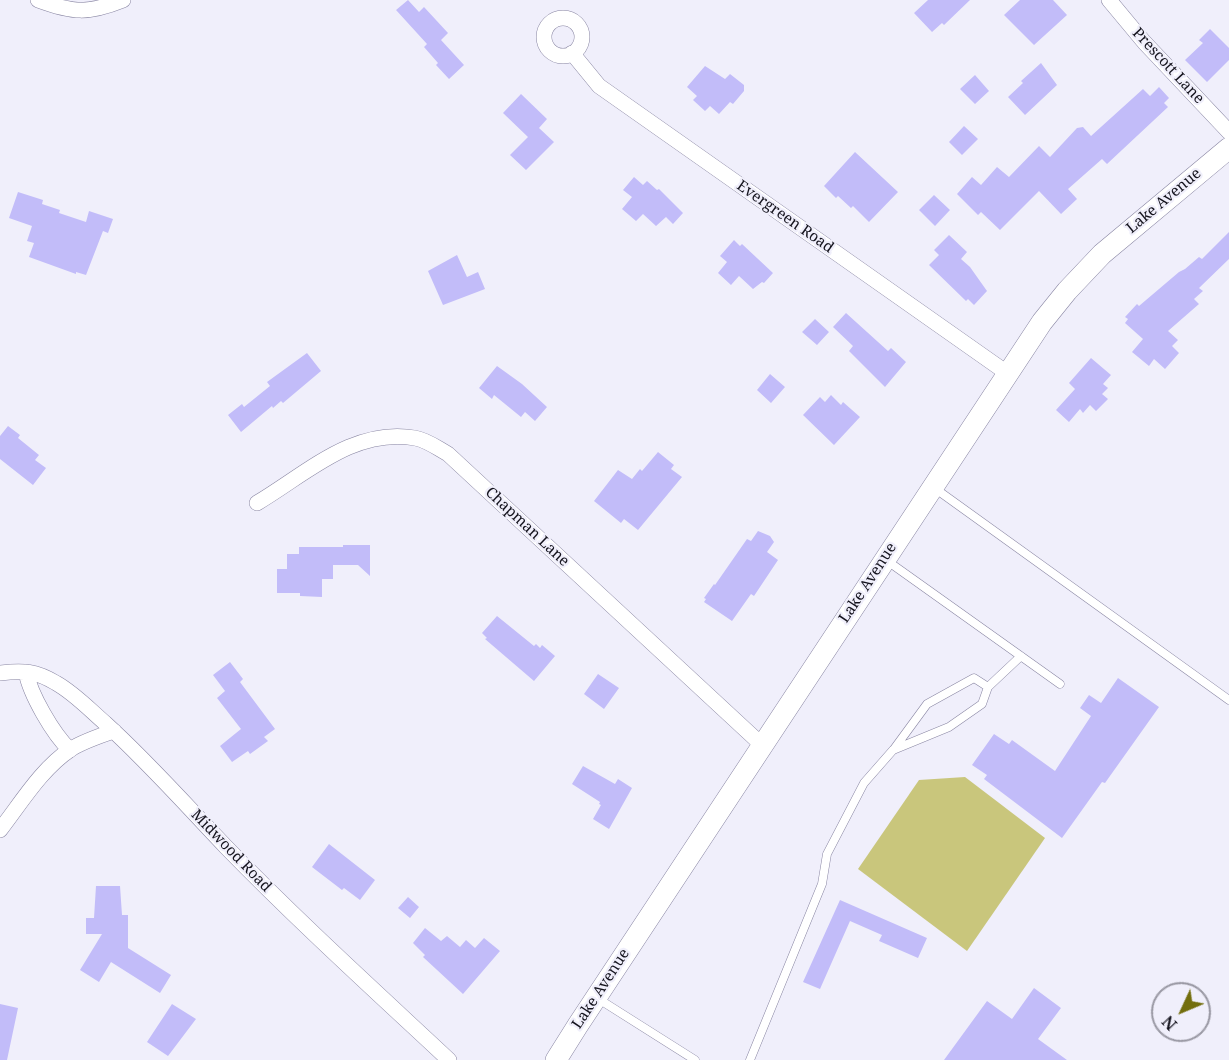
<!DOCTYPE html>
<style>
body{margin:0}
#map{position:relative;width:1229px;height:1060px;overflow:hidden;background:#f0effb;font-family:"Noto Serif",serif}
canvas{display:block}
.north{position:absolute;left:1151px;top:982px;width:60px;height:60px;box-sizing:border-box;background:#f0effb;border:2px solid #9897a2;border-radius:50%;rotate:226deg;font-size:16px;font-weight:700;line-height:24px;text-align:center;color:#14131d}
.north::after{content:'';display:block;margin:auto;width:21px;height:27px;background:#736e0d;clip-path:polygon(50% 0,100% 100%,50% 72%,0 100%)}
</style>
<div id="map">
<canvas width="1229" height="1060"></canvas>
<div class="north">N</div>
</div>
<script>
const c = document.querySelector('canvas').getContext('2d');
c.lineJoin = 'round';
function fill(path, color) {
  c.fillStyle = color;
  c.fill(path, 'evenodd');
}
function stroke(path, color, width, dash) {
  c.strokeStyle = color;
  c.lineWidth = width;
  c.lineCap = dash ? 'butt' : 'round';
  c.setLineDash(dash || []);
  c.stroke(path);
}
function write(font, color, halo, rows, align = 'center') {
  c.font = font + ' "Noto Serif",serif';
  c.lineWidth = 4.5;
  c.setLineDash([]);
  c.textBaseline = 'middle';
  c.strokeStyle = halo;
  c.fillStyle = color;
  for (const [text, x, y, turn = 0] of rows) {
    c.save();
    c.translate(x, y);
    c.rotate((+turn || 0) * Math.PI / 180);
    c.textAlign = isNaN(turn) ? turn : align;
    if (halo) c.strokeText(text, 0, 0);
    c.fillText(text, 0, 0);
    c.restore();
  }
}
const green = new Path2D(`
 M965 777 1045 838 967 951 858 869 919 780Z`);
const building = new Path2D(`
 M408 0 419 12 424 7 448 33 441 40 464 65 449 79 436 65 438 63 424 47 427 44 396 10Z
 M928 0H970L944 25 942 23 932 32 914 13Z
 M1020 0H1053L1067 15 1034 45 1004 15Z
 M1210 29 1229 48V60L1207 82 1185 60 1203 43 1199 40Z
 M1041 63 1057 85 1025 115 1008 97 1023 83 1021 81Z
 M705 66 725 79 730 74 744 85V91L733 104 730 102 719 114 710 106 705 111 693 100 697 96 687 87Z
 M975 75 989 91 975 104 960 89Z
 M1159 87 1169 98 1164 103 1168 107 1107 164 1102 159 1068 189 1077 199 1061 214 1039 191 1000 230 981 212 978 215 957 194 972 177 981 185 997 167 1009 177 1039 146 1050 157 1077 128 1083 127 1091 136 1143 89 1150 96Z
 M521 94 547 119 539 128 554 142 526 170 510 155 528 137 503 113Z
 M964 126 978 139 962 155 949 142Z
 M855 152 898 192 869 222 853 206 851 208 838 196 836 198 824 186Z
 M634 177 643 185 647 181 657 190 659 189 683 213 673 224 666 217 656 226 643 214 636 221 622 209 632 197 623 190Z
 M18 192 43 200 42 204 60 210 59 213 86 222 89 211 113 219 108 233 103 231 86 275 76 272V274L29 257 34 243 27 241 32 226 9 218Z
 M934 195 950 210 935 226 919 210Z
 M1229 232V259L1199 288 1203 291 1194 299 1199 304 1168 331 1178 340 1172 346 1179 353 1165 369 1154 359 1149 366 1132 352 1143 339 1125 323 1128 319 1125 317 1137 304 1139 306 1179 272 1185 269 1199 257 1202 259Z
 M949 235 967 252 961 259 970 267 987 291 974 305 968 299 966 301 929 265 939 255 934 250Z
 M734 240 740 246 742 244 773 273 764 283 762 282 753 289 739 276 731 285 718 273 727 262 720 256Z
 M457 255 467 277 478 272 485 289 443 305 428 271Z
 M846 313 888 351 891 348 906 362 885 387 849 351 853 346 833 327Z
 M815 319 829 332 817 345 802 332Z
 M307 353 321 371 283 403 281 401 273 408 272 406 241 432 228 415 242 404 244 407 270 386 267 382Z
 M1091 358 1111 375 1103 384 1108 388 1102 394 1108 399 1096 411 1090 405 1083 413 1080 409 1069 422 1056 410 1075 389 1069 383Z
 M497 366 522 384 547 407 535 421 525 412 521 417 494 395 492 399 479 388Z
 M770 374 785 387 771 403 757 390Z
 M831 395 841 405 843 402 860 417 834 445 803 415 820 397 825 402Z
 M8 426 20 435 18 438 39 455 35 460 46 468 33 485 0 459V436Z
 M658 452 674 465 671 469 682 477 638 530 624 519 621 523 594 501 618 470 632 479 640 469 642 471Z
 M758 531 770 536 774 542 767 552 778 560 754 596 751 594 732 621 704 602 706 599 704 598 714 584 715 585 747 539 751 541Z
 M343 545H370V576L358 565H333V579H322V597L300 596V593H277V569H287V554H299V547H343Z
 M497 616 534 646 536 644 540 648 542 645 555 656 534 681 485 639 487 638 482 633Z
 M230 662 243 679 240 682 275 729 264 737 268 741 250 754 248 751 232 762 220 746 241 729 217 698 225 691 213 675Z
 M598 674 619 688 604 709 584 694Z
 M1118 678 1159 707 1105 783 1102 782 1062 838 984 779 987 775 972 765 994 734 1009 744 1012 740 1055 771 1091 716 1080 708 1089 695 1101 703Z
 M583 766 615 784 618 779 632 788 609 829 593 819 601 805 599 804 600 802 572 784Z
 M329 844 375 880 360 900 344 888 342 890 312 867Z
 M96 886H120L122 915H128V948L171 975 160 993 111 962 99 982 80 970 102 934H86V918H94Z
 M408 897 419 907 410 918 398 908Z
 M840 900 927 938 918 958 879 941 882 935 850 921 820 989 803 982Z
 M425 928 441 941 447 936 460 947 466 940 475 948 484 938 500 951 463 994 423 957 425 955 413 943Z
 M1034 988 1061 1008 1038 1039 1067 1060H944L987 1001 1012 1019Z
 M0 1004 18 1008 7 1060H0Z
 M172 1004 196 1019 168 1056 147 1042Z`);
const lane = new Path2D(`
 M933 487 1229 700
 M886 560 1060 684
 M894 749 927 704 974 678 988 687
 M597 998 695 1060
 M750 1060 822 884 827 854 864 783 893 750 949 727 982 704 988 687 1021 656`);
const street = new Path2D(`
 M38 0C73 13 88 14 123 0
 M1109 0 1144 42 1229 132
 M544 37a19 19 0 1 1 38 0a19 19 0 1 1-38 0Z
 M572 53 599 86 1007 373
 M257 503C306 474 354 427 415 438 427 440 437 448 448 454L762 745
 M26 672C30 694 53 734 70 750
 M0 673C23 670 36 671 56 683 74 693 90 710 105 723 148 762 186 805 226 847 298 921 374 990 449 1060
 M0 830C21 803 41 769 71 749 84 741 99 736 114 731`);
const secondary = new Path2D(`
 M556 1060 578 1025 1042 322 1067 291 1102 254 1229 148`);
const streetNames = [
 ["Prescott Lane",1168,66,47],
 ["Lake Avenue",1164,201,-40],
 ["Evergreen Road",785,217,35],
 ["Chapman Lane",527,527,43],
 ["Lake Avenue",868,583,-57],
 ["Midwood Road",231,851,46],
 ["Lake Avenue",601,989,-57]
];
fill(green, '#c9c67c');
fill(building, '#c2bcf9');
stroke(lane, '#8885a2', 9);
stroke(street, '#8885a2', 16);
stroke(secondary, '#8885a2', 22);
stroke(lane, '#fff', 8);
stroke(street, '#fff', 15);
stroke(secondary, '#fff', 21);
write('15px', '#14131d', '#f0effb', streetNames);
</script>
